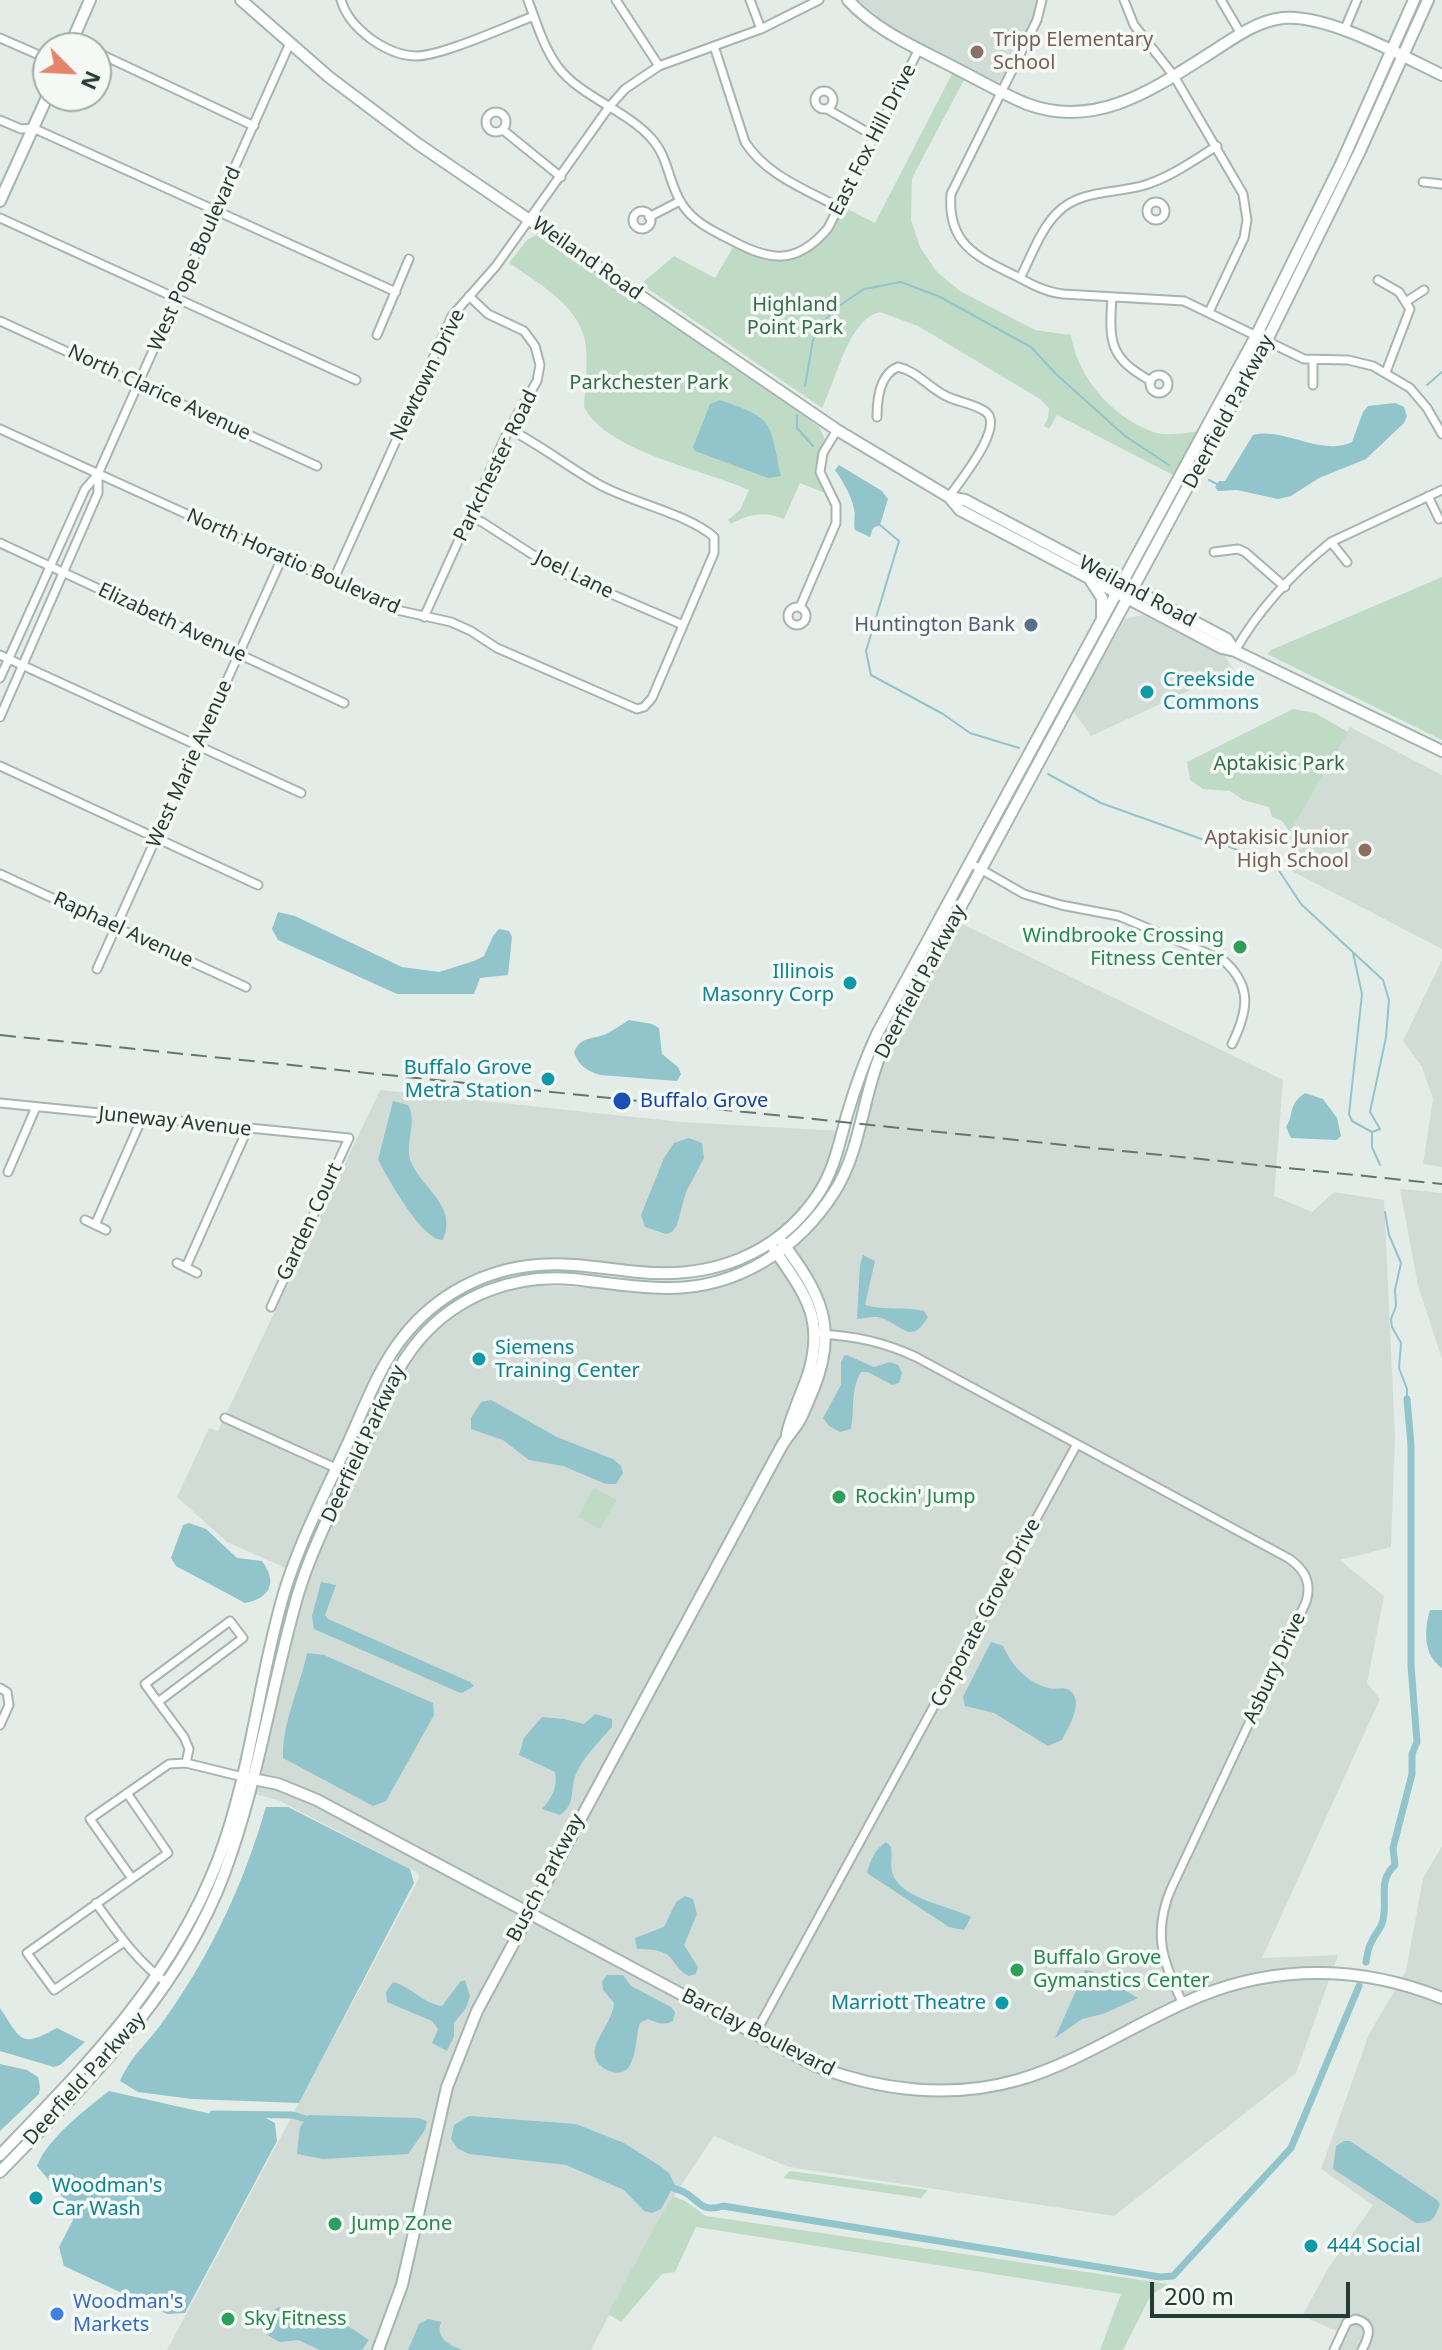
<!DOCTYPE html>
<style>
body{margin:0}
#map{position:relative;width:1442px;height:2350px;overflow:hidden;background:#e4ece8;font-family:"Noto Sans",sans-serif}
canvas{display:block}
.north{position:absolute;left:32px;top:32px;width:80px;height:80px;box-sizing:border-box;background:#f4f9f6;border:2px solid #a1ada9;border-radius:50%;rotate:114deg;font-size:22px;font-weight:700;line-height:32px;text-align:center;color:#253c35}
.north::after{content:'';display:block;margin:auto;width:28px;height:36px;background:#e3846b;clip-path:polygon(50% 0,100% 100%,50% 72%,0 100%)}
.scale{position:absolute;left:1150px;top:2282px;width:200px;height:36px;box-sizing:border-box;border:4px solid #253c35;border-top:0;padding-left:10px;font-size:24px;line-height:28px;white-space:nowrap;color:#253c35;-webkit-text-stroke:6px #f4f9f6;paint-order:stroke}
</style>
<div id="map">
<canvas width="1442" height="2350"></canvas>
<div class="north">N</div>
<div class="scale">200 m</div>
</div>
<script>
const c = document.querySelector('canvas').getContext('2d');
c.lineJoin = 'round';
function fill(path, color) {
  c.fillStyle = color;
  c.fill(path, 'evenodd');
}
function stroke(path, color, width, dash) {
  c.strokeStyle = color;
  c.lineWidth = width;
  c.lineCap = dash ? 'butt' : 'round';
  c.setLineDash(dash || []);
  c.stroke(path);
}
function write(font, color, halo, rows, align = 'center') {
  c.font = font + ' "Noto Sans",sans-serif';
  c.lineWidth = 7;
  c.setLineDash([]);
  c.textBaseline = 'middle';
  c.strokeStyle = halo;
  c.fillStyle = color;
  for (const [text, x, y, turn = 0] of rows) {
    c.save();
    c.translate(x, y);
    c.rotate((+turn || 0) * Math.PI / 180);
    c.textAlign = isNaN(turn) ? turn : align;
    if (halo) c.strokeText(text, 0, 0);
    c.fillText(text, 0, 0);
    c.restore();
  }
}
const built = new Path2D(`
 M857 0H1038L1030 25 1003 78 998 82 886 25Z
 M1143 615 1225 656 1234 670 1091 736 1073 711 1125 619Z
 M1350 727 1442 775V949L1286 868 1290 832Z
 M956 921 1283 1080 1274 1196 1312 1212 1334 1192 1384 1200 1395 1435 1391 1547 1340 1560 1384 1596 1367 1683 1380 1699 1262 1958 1338 1955 1296 2073 1114 2216 789 2167 714 2136 658 2220 591 2350H167L419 1878 418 1873 278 1800 250 1793 262 1766 304 1590 336 1513 405 1366 432 1331 456 1313 493 1294 528 1285 688 1292 724 1285 769 1267 795 1248 844 1182 873 1087 908 1007Z
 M1442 960V1167L1423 1164 1433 1099 1422 1067 1403 1041Z
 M380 1090 681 1122 841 1131 824 1176 791 1222 742 1255 692 1269 520 1262 482 1273 421 1307 385 1355 288 1569 227 1542 177 1497 209 1428 218 1431Z
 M1400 1189 1442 1193V1359L1418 1286Z
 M1442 1846V2350H1329L1337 2331 1302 2316 1329 2267 1373 2205 1321 2169 1369 2034 1406 1971 1423 1878Z`);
const green = new Path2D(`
 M953 72 965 78 912 178 911 220 920 247 937 272 960 291 1035 330 1071 335C1077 376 1111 416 1151 431 1164 437 1186 433 1200 431L1175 476 1057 415 1049 429 1044 426 1048 418 1049 408 1040 399 918 326 880 312C847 320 836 382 822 408L641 284 674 256 715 278 735 244C783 274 820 254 842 206L875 223Z
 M536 235 758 382 819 427 825 439 815 467 825 493 800 483 784 519C765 511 749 513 731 524L728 520 740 510 749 490C705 470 607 452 584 407 585 388 589 355 584 337 576 304 535 281 509 263L527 240Z
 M1442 577V740L1267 654 1271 650Z
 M1293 709 1315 713 1348 732 1290 832 1282 821 1272 817 1269 807 1243 800 1230 791 1203 789 1190 780 1187 762Z
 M594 1488 617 1500 600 1529 578 1517Z
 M790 2171 928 2190 921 2198 783 2178Z
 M673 2196 685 2201 706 2216 1168 2284 1151 2295 1123 2350H1100L1121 2294 696 2227 675 2272 662 2274 621 2322 608 2314 658 2220Z`);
const water = new Path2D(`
 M720 400C775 419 769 420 781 476L768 478 695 451 693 447 710 404Z
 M1395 403 1404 407 1407 416 1404 423 1366 459 1319 478 1291 496 1278 499 1237 490 1218 491 1215 487 1219 481H1225L1253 435C1284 427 1321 457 1352 442L1363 412 1368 406Z
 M839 465 882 491 888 499 880 525 873 528 870 537 855 530C853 522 856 516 854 509 851 494 843 482 835 470Z
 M278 912 295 916 402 967 439 972 474 961 484 956 493 936 499 929 509 931 512 937 508 975 480 978 474 994H397L278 940 272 929Z
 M629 1020 652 1024 659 1028 662 1054 678 1067 681 1074 677 1081 600 1075C587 1071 578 1065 574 1052 581 1036 592 1040 606 1034 614 1030 621 1025 629 1020Z
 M1305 1093 1323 1099 1337 1118 1341 1136 1337 1140 1291 1138 1286 1127C1295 1113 1287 1106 1305 1093Z
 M393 1101 408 1105C418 1122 404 1144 411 1162 423 1190 458 1206 443 1240 422 1241 388 1178 378 1160Z
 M689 1138 702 1143 704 1158 686 1192 677 1225 672 1232 666 1234 645 1227 641 1215 664 1158 674 1143Z
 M863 1255 875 1261 865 1305C885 1311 904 1306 924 1311L928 1317C911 1344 906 1328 884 1319 876 1315 866 1318 857 1319L860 1265Z
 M847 1355 874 1367 890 1362 898 1365 902 1373 899 1383 892 1385 868 1372H861C850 1391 855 1409 851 1429L840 1432 829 1426 823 1418 841 1385V1362L844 1356Z
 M491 1400 557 1437 613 1459 621 1466 623 1473 616 1484H606L563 1466 529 1460 503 1440 471 1429V1418L481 1402Z
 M189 1523 206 1529 237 1558 262 1561C278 1583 270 1598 245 1603L176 1566 171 1558 183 1525Z
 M321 1582 336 1585 325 1615 328 1619 470 1682 474 1686 462 1693 458 1692 314 1629 312 1616Z
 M1430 1610H1442V1668C1423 1655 1424 1630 1430 1610Z
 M991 1642 1003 1646C1012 1666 1027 1682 1048 1688 1054 1690 1061 1687 1067 1689 1087 1698 1068 1728 1062 1740L1048 1746 994 1713 965 1706 963 1697 966 1691Z
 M307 1653 324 1655 433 1703 434 1715 386 1801 373 1806 283 1758C282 1722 300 1688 307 1653Z
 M595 1714 612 1719V1727C600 1741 583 1757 576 1774 569 1790 577 1803 560 1815L542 1809C552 1798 558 1786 555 1772L519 1755 524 1738 542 1717 564 1719 584 1724Z
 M266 1807H288L410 1869 414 1883 299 2103 192 2099 138 2092 120 2081C132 2055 143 2048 159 2027 171 2011 182 1993 193 1976 225 1923 249 1866 266 1807Z
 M886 1842 891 1847C893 1857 889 1868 894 1877 905 1900 950 1906 971 1917L964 1930 949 1927 867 1873C870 1861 875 1849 886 1842Z
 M685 1896 693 1899 697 1914 684 1945 698 1967 696 1974 689 1976C679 1971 677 1965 670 1957 662 1949 647 1949 637 1949L635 1938 664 1927 676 1902Z
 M1085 1970 1092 1971 1138 1998 1103 2014 1082 2019 1055 2038Z
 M607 1975H623L631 1986 671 2007 675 2012 673 2021C663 2026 658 2023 648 2019L640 2023C634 2041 638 2084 607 2070 601 2067 596 2063 595 2056 592 2040 613 2022 614 2003L603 1990 602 1982Z
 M465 1980 470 1996 466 2008 454 2023V2036L447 2051 432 2043 438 2029 432 2021 387 2002 386 1992 393 1982C412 1987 422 2003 442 2006L460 1982Z
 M0 2008C22 2041 20 2048 57 2028L85 2042 60 2065 54 2067 0 2051Z
 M0 2064 27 2070 38 2077 40 2087 39 2094 0 2131Z
 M109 2091 216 2115 262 2116 275 2123 277 2141 185 2313 167 2314 64 2266 59 2247 73 2220 69 2205 37 2166C47 2139 86 2109 109 2091Z
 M309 2115 418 2118 427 2121 425 2130 408 2154 323 2159 297 2154 300 2127Z
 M469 2116 576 2124 624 2143 660 2166 669 2173 678 2191H671L661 2209 652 2213 644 2211 624 2190 566 2165 469 2154 457 2148 451 2139 454 2125Z
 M1344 2141H1350L1437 2200 1440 2204C1434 2219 1433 2223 1416 2223L1333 2169 1336 2146Z
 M279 2307 327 2323 348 2326 369 2340 362 2350H320L298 2340 279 2342 266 2334V2327L273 2310Z
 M428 2319 441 2322C435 2337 449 2346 463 2350H408L419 2324Z`);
const stream = new Path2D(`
 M1427 385 1442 372
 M805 386 813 340 824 321 836 308 864 289 901 282 940 297 1031 347 1056 374 1125 436 1169 465
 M797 415V428L813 446
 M1209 480 1217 484
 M880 525 899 541 866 651 871 675 943 714 970 733 1019 748
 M1048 774 1101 803 1207 841 1223 844 1276 866 1301 904 1383 980 1389 1000 1386 1037 1370 1112 1380 1129 1372 1132V1147L1380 1165
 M1353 953 1362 994 1349 1114 1352 1121 1372 1132
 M1385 1212 1389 1235 1401 1263 1395 1290 1396 1306 1391 1319 1392 1327 1401 1343 1399 1368 1407 1389V1399`);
const canal = new Path2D(`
 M1366 1962C1367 1956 1368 1948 1371 1943 1374 1934 1381 1930 1383 1920 1388 1898 1377 1882 1395 1865L1393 1848 1412 1774V1754L1417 1742 1411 1666V1445L1407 1399
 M213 2114 293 2115 312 2121
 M670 2187C675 2189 680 2190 684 2192 701 2201 700 2213 723 2206L1160 2277 1173 2276 1291 2148 1359 1986`);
const street = new Path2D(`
 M341 0C346 17 357 28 371 39 384 48 400 56 416 56 442 56 507 26 534 16
 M528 0C536 22 544 48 558 67 581 97 626 110 651 138 669 157 668 183 682 204 692 220 709 229 725 237 766 259 794 269 828 228L919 49
 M616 0 659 66
 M750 0 761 29
 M1042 0 1037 20 951 194C947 244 977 257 1016 276 1031 284 1045 292 1063 294L1184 301 1304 359 1348 360 1373 366 1410 388 1427 408 1442 434
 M1124 0 1134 25 1174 76 1243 194 1247 220 1244 238 1209 312
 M1221 0 1241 34
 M1344 31 1357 0
 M0 38 48 59
 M72 41 87 48
 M714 46 745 142C766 175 805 189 838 207
 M96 52 254 126
 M815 100a9 9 0 1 1 18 0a9 9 0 1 1-18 0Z
 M827 109 874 136
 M486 122a10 10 0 1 1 20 0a10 10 0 1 1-20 0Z
 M0 120 21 129 33 128 396 292
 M503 130 561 177
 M1423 182 1442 184
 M1147 211a9 9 0 1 1 18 0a9 9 0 1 1-18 0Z
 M633 220a9 9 0 1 1 18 0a9 9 0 1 1-18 0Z
 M649 217 680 201
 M0 218 356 380
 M1020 278C1031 257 1040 230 1057 213 1080 189 1116 194 1145 185 1171 177 1194 160 1217 146
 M1378 280 1399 292 1410 309 1386 372
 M1112 297C1109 342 1109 358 1151 381
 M1407 301 1424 290
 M0 321 317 466
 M377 335 409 259
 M1150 384a9 9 0 1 1 18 0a9 9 0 1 1-18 0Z
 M1313 385V360
 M877 417C877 400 880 374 898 367 917 371 929 388 946 396 958 402 975 404 986 412 1005 427 959 482 949 497
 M0 429 397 610 451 622 471 631 497 648 637 709 644 707 652 698 714 553V537C688 514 633 503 600 485 569 468 541 445 509 429
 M1428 496 1439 519
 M470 517 482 522 558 571 683 625
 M1331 542 1347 562
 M0 543 344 703
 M1214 552 1238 549 1245 552 1285 587
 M333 581 452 316 496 266 609 107 625 89 659 66 761 29 819 0
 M788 616a9 9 0 1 1 18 0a9 9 0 1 1-18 0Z
 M800 607 836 523V505L820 472 823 453 837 430
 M424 617 509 429 537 381 540 365 535 346 524 331 488 314 469 296
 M1235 651C1258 610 1294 572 1331 542L1442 490
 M0 655 301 793
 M0 678 85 489 98 474 290 43
 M0 717 98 493V474
 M0 766 258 885
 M970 863 1024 894 1061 905 1119 916 1223 960C1253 986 1248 1011 1232 1044
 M0 874 246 987
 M97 969 282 558
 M0 1103 349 1138 271 1307
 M8 1172 36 1107
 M85 1220 106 1230
 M95 1225 142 1118
 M177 1263 197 1273
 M186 1267 247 1130
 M820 1334C855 1336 884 1342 916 1357L1288 1558C1305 1569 1312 1583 1306 1602L1171 1889C1152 1934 1163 1962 1183 2004
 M225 1418 349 1474
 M230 1621 243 1638 158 1702 145 1684Z
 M0 1688 7 1692 9 1705 0 1725
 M158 1702 184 1737 189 1749 186 1763
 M131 1877 90 1819 169 1764 186 1763 243 1777
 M96 1903C117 1932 137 1962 167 1983
 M124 1942 54 1990 27 1953 168 1853 127 1793
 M755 2034 1077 1444
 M1334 2350 1347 2322 1356 2319C1374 2324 1369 2337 1362 2350`);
const secondary = new Path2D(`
 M241 0 329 77 418 144 837 430 949 497 965 500 1227 639 1235 651
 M848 0C878 33 922 50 961 71 983 82 1004 95 1027 104 1097 130 1155 88 1212 52 1234 38 1256 21 1283 18 1328 14 1400 55 1442 75
 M69 48 90 0
 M0 201 48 95
 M949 497 960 510 1222 648 1235 651 1442 751
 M1091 581 1102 598V618
 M774 1249C804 1293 826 1318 808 1375 801 1395 792 1413 787 1434
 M248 1778 278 1784 317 1800 816 2066C880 2091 951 2099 1018 2080 1083 2061 1138 2021 1200 1996 1279 1964 1363 1966 1442 1998
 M0 2155C88 2064 171 1981 218 1860 251 1774 258 1681 284 1593 300 1541 326 1491 349 1441 365 1406 379 1367 403 1337 436 1295 485 1269 538 1265 571 1262 606 1269 639 1272 710 1279 776 1256 817 1196 834 1171 839 1144 847 1115 855 1088 865 1060 877 1034L1256 336 1341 164 1414 0
 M0 2172C87 2082 179 1994 224 1874 258 1783 271 1687 298 1594 313 1544 339 1497 360 1450 377 1413 392 1372 419 1340 457 1295 514 1274 572 1279 603 1282 635 1288 666 1288 736 1289 798 1250 835 1191 860 1151 862 1102 879 1058L1267 340 1359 153 1428 0
 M378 2350 402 2285 447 2087 477 2011 780 1449C785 1439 792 1432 798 1423 804 1413 808 1401 813 1390 839 1327 820 1293 782 1242`);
const rail = new Path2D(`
 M0 1035 1442 1184`);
const markers = [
 [977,52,8,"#8d6e63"],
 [1031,625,8,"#5c6f8a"],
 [1147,692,8,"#0f9aa8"],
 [1365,850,8,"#8d6e63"],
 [1240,947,8,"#2e9e5b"],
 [850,983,8,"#0f9aa8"],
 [548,1079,8,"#0f9aa8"],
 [622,1101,10,"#1a4fb4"],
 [479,1359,8,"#0f9aa8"],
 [839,1497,8,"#2e9e5b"],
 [1017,1970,8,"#2e9e5b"],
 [1002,2003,8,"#0f9aa8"],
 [36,2198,8,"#0f9aa8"],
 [335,2224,8,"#2e9e5b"],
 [1311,2246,8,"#0f9aa8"],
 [57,2314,8,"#3f7fe0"],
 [228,2319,8,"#2e9e5b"]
];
const educationNames = [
 ["Tripp Elementary",993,40],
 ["School",993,63],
 ["Aptakisic Junior",1349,838,"right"],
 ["High School",1349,861,"right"]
];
const streetNames = [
 ["East Fox Hill Drive",873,140,-63],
 ["West Pope Boulevard",195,259,-66],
 ["Weiland Road",587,259,35],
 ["Newtown Drive",428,375,-64],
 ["North Clarice Avenue",159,393,25],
 ["Deerfield Parkway",1229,412,-62],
 ["Parkchester Road",496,466,-64],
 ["North Horatio Boulevard",293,562,24],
 ["Joel Lane",574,575,26],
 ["Weiland Road",1137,592,28],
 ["Elizabeth Avenue",172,623,25],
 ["West Marie Avenue",190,764,-66],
 ["Raphael Avenue",123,930,25],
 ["Deerfield Parkway",921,982,-62],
 ["Juneway Avenue",175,1122,6],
 ["Garden Court",310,1222,-65],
 ["Deerfield Parkway",364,1444,-65],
 ["Corporate Grove Drive",986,1613,-62],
 ["Asbury Drive",1275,1668,-65],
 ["Busch Parkway",546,1878,-62],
 ["Barclay Boulevard",758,2033,27],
 ["Deerfield Parkway",85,2079,-48]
];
const parkNames = [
 ["Highland",795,305],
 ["Point Park",795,328],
 ["Parkchester Park",649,383],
 ["Aptakisic Park",1279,764]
];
const serviceNames = [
 ["Huntington Bank",1015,625]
];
const cultureNames = [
 ["Creekside",1163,680],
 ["Commons",1163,703],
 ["Illinois",834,972,"right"],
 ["Masonry Corp",834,995,"right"],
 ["Buffalo Grove",532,1068,"right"],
 ["Metra Station",532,1091,"right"],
 ["Siemens",495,1348],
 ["Training Center",495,1371],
 ["Marriott Theatre",986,2003,"right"],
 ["Woodman's",52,2186],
 ["Car Wash",52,2209],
 ["444 Social",1327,2246]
];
const leisureNames = [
 ["Windbrooke Crossing",1224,936,"right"],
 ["Fitness Center",1224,959,"right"],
 ["Rockin' Jump",855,1497],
 ["Buffalo Grove",1033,1958],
 ["Gymanstics Center",1033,1981],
 ["Jump Zone",351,2224],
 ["Sky Fitness",244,2319]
];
const transitNames = [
 ["Buffalo Grove",640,1101]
];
const shopNames = [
 ["Woodman's",73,2302],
 ["Markets",73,2325]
];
fill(built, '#d2dcd7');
fill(green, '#bfdbc6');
fill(water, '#92c4cb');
stroke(stream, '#92c4cb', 2);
stroke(canal, '#92c4cb', 7);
stroke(street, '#a7b4af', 11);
stroke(secondary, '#a3b6af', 14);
stroke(street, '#fff', 7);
stroke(secondary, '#fff', 10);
stroke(rail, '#607770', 2, [16, 8]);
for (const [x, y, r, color] of markers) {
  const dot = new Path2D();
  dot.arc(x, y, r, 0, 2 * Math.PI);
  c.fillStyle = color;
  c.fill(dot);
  stroke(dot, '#f4f9f6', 3);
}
write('20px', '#785e54', '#f4f9f6', educationNames, 'left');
write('20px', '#253c35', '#f4f9f6', streetNames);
write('20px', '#346e48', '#f4f9f6', parkNames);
write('20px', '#4e5e75', '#f4f9f6', serviceNames, 'right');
write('20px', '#0d838f', '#f4f9f6', cultureNames, 'left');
write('20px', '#27864d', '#f4f9f6', leisureNames, 'left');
write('20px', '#164399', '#f4f9f6', transitNames, 'left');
write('20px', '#366cbe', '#f4f9f6', shopNames, 'left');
</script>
